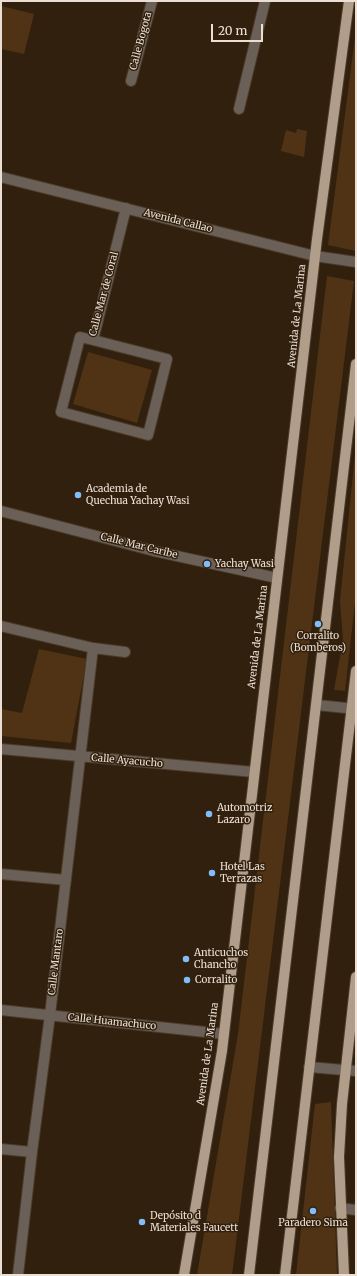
<!DOCTYPE html>
<meta charset="utf-8">
<style>
body{margin:0}
#map{position:relative;width:357px;height:1276px;overflow:hidden;background:#31200d;font-family:Merriweather,serif}
canvas{display:block}
.frame{position:absolute;inset:0;border:2px solid #ebdfd4;pointer-events:none}
.scale{position:absolute;left:211px;top:24px;width:52px;height:18px;box-sizing:border-box;border:2px solid #ebdfd4;border-top:0;padding-left:5px;font-size:12px;line-height:14px;white-space:nowrap;color:#ebdfd4;-webkit-text-stroke:3px #31200d;paint-order:stroke}
</style>
<div id="map">
<canvas width="357" height="1276"></canvas>
<div class="frame"></div>
<div class="scale">20 m</div>
</div>
<script>
const c = document.querySelector('canvas').getContext('2d');
c.lineJoin = 'round';
function fill(path, color) {
  c.fillStyle = color;
  c.fill(path, 'evenodd');
}
function stroke(path, color, width, dash) {
  c.strokeStyle = color;
  c.lineWidth = width;
  c.lineCap = dash ? 'butt' : 'round';
  c.setLineDash(dash || []);
  c.stroke(path);
}
function write(font, color, halo, rows, align = 'center') {
  c.font = font + ' Merriweather,serif';
  c.lineWidth = 3;
  c.setLineDash([]);
  c.textBaseline = 'middle';
  c.strokeStyle = halo;
  c.fillStyle = color;
  for (const [text, x, y, turn = 0] of rows) {
    c.save();
    c.translate(x, y);
    c.rotate((+turn || 0) * Math.PI / 180);
    c.textAlign = isNaN(turn) ? turn : align;
    if (halo) c.strokeText(text, 0, 0);
    c.fillText(text, 0, 0);
    c.restore();
  }
}
const green = new Path2D(`
 M1 6 34 14 24 54 1 49Z
 M356 30V251L328 245Z
 M297 129 307 131 304 157 281 151 286 130 296 133Z
 M327 276 354 281 232 1275H197L238 1034Z
 M88 352 152 370 137 423 73 404Z
 M356 444V594L345 691 334 690 343 640 340 601Z
 M39 649 87 659 71 743 1 736V709L22 713Z
 M331 1102 337 1275H296L315 1104Z`);
const minor = new Path2D(`
 M131 81 152 1
 M239 109 265 1
 M1 177 315 256 356 262
 M93 340 167 359 148 435 61 412 80 337 93 340 126 208
 M1 511 154 551 277 578
 M1 626 93 648 125 652
 M317 705 356 709
 M1 749 254 772
 M1 874 66 880
 M1 1010 224 1034
 M309 1067 356 1071
 M1 1149 32 1152
 M340 1208 356 1210
 M18 1275 32 1152 50 1015 93 648`);
const major = new Path2D(`
 M184 1275 222 1051 317 239 349 1
 M249 1275 356 364
 M285 1275 356 671
 M344 1275 339 1157 342 1104 356 977`);
const markers = [
 [78,495,4,"#81bdfa"],
 [207,564,4,"#81bdfa"],
 [318,624,4,"#81bdfa"],
 [209,814,4,"#81bdfa"],
 [212,873,4,"#81bdfa"],
 [186,959,4,"#81bdfa"],
 [187,980,4,"#81bdfa"],
 [313,1211,4,"#81bdfa"],
 [142,1222,4,"#81bdfa"]
];
const streetNames = [
 ["Calle Bogota",141,41,-75],
 ["Avenida Callao",178,221,14],
 ["Calle Mar de Coral",104,294,-75],
 ["Avenida de La Marina",297,316,-84],
 ["Calle Mar Caribe",139,546,14],
 ["Avenida de La Marina",258,637,-83],
 ["Calle Ayacucho",127,761,5],
 ["Calle Mantaro",56,962,-83],
 ["Calle Huamachuco",112,1022,6],
 ["Avenida de La Marina",208,1054,-82]
];
const poiNames = [
 ["Academia de",86,489],
 ["Quechua Yachay Wasi",86,501],
 ["Yachay Wasi",215,564],
 ["Corralito",318,636,"center"],
 ["(Bomberos)",318,648,"center"],
 ["Automotriz",217,808],
 ["Lazaro",217,820],
 ["Hotel Las",220,867],
 ["Terrazas",220,879],
 ["Anticuchos",194,953],
 ["Chancho",194,965],
 ["Corralito",195,980],
 ["Depósito d",150,1216],
 ["Materiales Faucett",150,1228],
 ["Paradero Sima",313,1223,"center"]
];
fill(green, '#503314');
stroke(minor, '#4b3b29', 12);
stroke(major, '#4b3b29', 12);
stroke(minor, '#6a6057', 10);
stroke(major, '#b09d8a', 10);
for (const [x, y, r, color] of markers) {
  const dot = new Path2D();
  dot.arc(x, y, r, 0, 2 * Math.PI);
  c.fillStyle = color;
  c.fill(dot);
  stroke(dot, '#31200d', 1.5);
}
write('10px', '#ebdfd4', '#31200d', streetNames);
write('10px', '#ebdfd4', '#31200d', poiNames, 'left');
</script>
